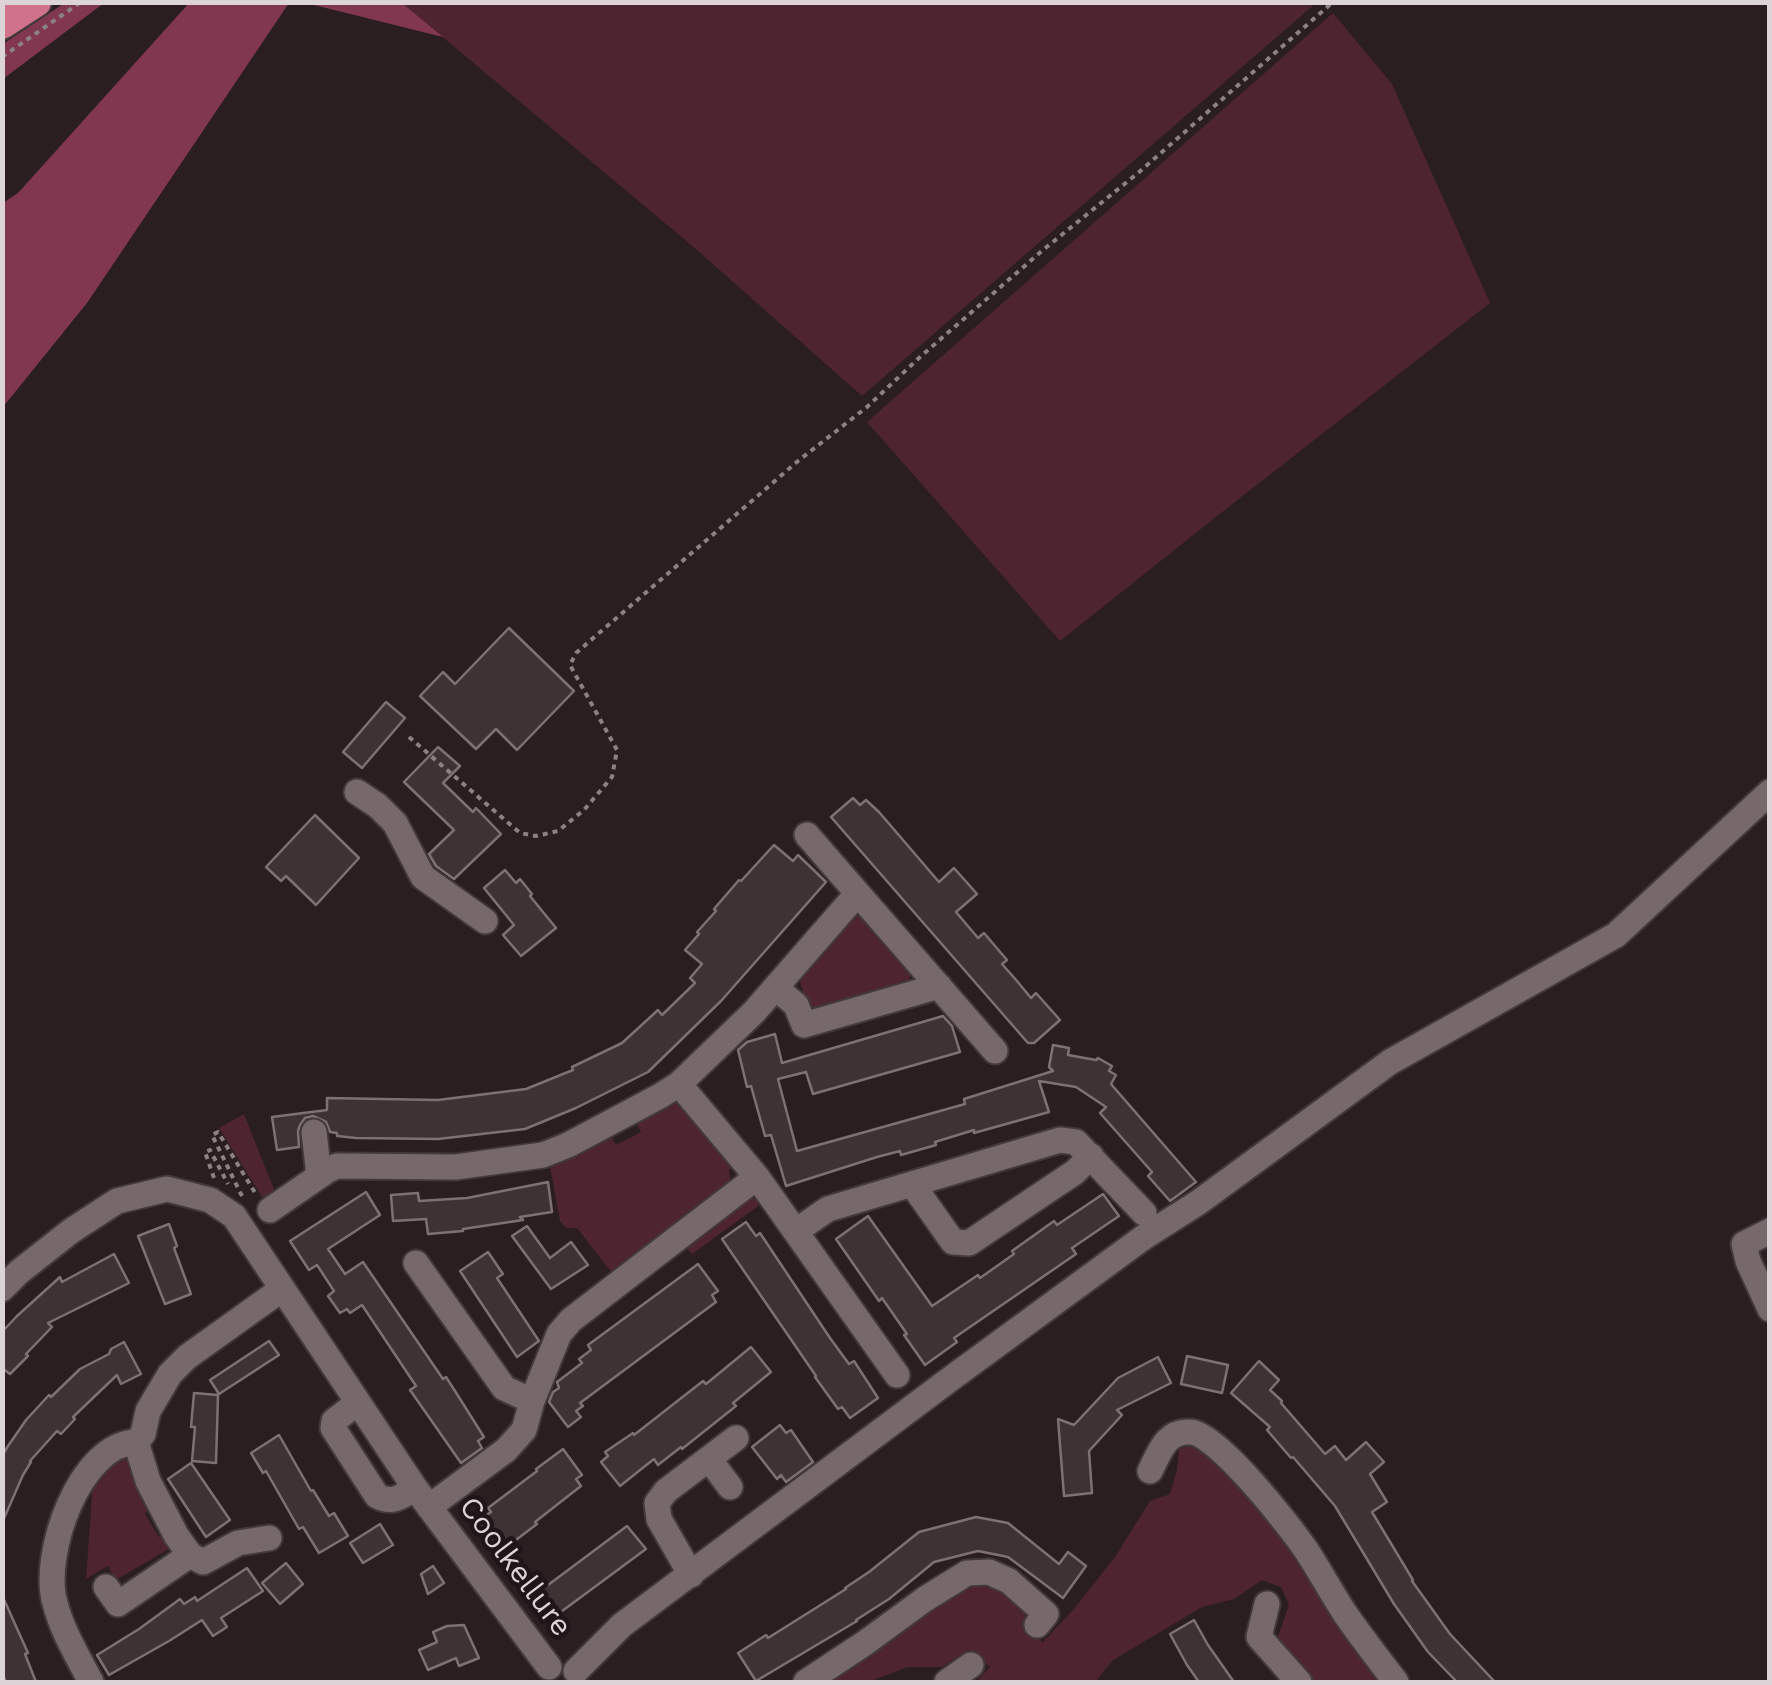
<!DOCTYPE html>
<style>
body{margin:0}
#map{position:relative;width:1772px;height:1685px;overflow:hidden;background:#2a1e21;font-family:"Work Sans",sans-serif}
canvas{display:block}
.frame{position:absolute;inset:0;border:5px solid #dcd4d6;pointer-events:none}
</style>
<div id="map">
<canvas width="1772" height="1685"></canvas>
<div class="frame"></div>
</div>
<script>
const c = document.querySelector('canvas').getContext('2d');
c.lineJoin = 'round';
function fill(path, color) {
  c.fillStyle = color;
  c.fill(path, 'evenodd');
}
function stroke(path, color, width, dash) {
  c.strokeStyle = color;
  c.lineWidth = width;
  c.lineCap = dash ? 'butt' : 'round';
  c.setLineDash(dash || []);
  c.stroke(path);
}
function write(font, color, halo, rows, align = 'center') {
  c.font = font + ' "Work Sans",sans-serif';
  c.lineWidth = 9;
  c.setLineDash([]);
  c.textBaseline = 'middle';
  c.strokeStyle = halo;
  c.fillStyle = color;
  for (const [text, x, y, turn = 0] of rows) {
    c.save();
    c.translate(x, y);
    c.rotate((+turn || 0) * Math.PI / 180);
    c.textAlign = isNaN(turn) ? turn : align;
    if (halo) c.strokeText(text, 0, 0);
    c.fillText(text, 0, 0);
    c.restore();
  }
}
const green = new Path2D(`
 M402 3H1316L862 396 697 250Z
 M1333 13 1392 84 1490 303 1231 505 1060 641 867 422Z
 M854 915 865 916 912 973 907 984 816 1010 806 1002 799 978Z
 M667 1103H680L735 1162 729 1171 731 1183 613 1274 577 1228H566L560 1221 549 1161 609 1132 616 1145 641 1132 634 1119Z
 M244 1114 275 1192 264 1200 219 1128Z
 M748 1199H755L761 1204 692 1254 686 1247Z
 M1193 1445 1215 1453 1264 1513 1382 1682H1313L1276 1642 1289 1605 1281 1587 1262 1580 1234 1599 1202 1607 1113 1660 1095 1682H976L990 1667 969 1650 942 1667H908L868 1682H830L919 1616 971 1587 986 1584 1004 1594 1030 1614 1023 1629 1043 1642 1073 1610 1115 1557 1150 1501 1170 1494 1177 1470 1179 1449Z
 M122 1448 149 1508 145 1514 159 1537 164 1534 172 1547 116 1580 108 1566 86 1579 93 1482Z`);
const forest = new Path2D(`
 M66 2 104 3 3 79V44Z
 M190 2 289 3 87 303 3 407V203L18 193Z
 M306 3H402L443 37Z`);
const building = new Path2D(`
 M509 628 574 691 517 750 496 729 476 749 420 696 443 672 455 684Z
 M386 702 405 718 362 768 343 752Z
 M438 747 460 766 443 783 473 812 476 808 501 834 454 879 436 866 429 854 454 830 404 782Z
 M853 798 860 805 866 800 879 812 939 882 954 868 977 894 956 912 978 938 984 933 1007 960 1002 964 1017 981 1031 998 1036 993 1060 1020 1034 1043H1028L831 817Z
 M315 815 359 858 316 905 286 876 281 881 266 867Z
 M774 845 793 861 798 855 826 882 721 1001 648 1072 576 1108 525 1129 438 1139 356 1138 337 1136V1133L330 1132 326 1122 313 1116 305 1118 300 1125 298 1131 299 1147 277 1150 272 1117 327 1110V1098L438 1100 526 1089 573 1070 572 1067 622 1043 658 1010 662 1015 695 983 690 978 702 964 685 950 699 934 697 932 716 911 714 909 739 880 741 881Z
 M505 870 516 883 520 879 532 894 530 896 556 928 521 956 503 935 514 925 484 888Z
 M943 1016 952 1026 960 1052 813 1094 806 1072 778 1079 797 1151 965 1104 964 1099 1053 1071 1049 1067 1053 1045 1069 1048 1068 1055 1096 1060 1098 1058 1112 1066 1109 1071 1116 1075 1111 1084 1196 1182 1170 1201 1148 1176 1152 1172 1100 1113 1106 1107 1076 1087 1039 1081 1049 1112 974 1133V1130L935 1142 936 1145 901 1155 900 1151 877 1157 786 1186 771 1135 765 1136 751 1086 747 1087 738 1050 747 1042 775 1034 782 1063Z
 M548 1182 552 1212 520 1217 523 1220 463 1229V1231L428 1234 426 1219 393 1221 391 1195 418 1193 419 1201 467 1198Z
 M366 1192 380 1215 328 1249 345 1274 363 1262 443 1379 446 1377 455 1391 484 1437 478 1441 482 1448 461 1463 410 1390 416 1386 362 1305 350 1313 347 1309 340 1313 328 1296 334 1291 317 1265 309 1270 290 1241Z
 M1103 1194 1119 1216 1072 1248 1076 1254 954 1338 957 1342 925 1365 904 1335 907 1334 882 1298 879 1301 836 1239 868 1216 932 1306 978 1275 980 1278 1014 1254 1012 1251 1054 1221 1057 1225Z
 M746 1222 756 1236 760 1233 830 1338 849 1364 854 1361 878 1398 850 1418 842 1407 838 1409 815 1377 816 1376 722 1239Z
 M169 1224 177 1246 174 1248 191 1294 165 1304 138 1236Z
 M527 1226 550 1258 571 1242 588 1265 551 1289 512 1236Z
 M488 1252 503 1274 497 1278 539 1341 517 1357 460 1271Z
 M114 1254 129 1283 48 1323 52 1327 26 1354 28 1356 10 1374 2 1368V1332L17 1316 60 1277 62 1282Z
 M698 1264 718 1291 712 1295 716 1302 580 1403 583 1406 576 1411 581 1417 568 1427 549 1402 553 1392 559 1388 557 1382 582 1363 579 1359 591 1350 588 1345Z
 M269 1341 279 1355 219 1394 210 1380Z
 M124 1342 141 1374 121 1384 117 1375 73 1417 75 1419 61 1434 57 1431 30 1461 31 1462 23 1475 2 1523V1456L8 1446 26 1420 49 1395 51 1397 80 1369 109 1354 111 1349Z
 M751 1347 771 1372 733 1403 736 1406 682 1449 681 1447 658 1465 654 1459 620 1486 601 1462 608 1456 605 1452 633 1433 634 1435 703 1381 706 1384Z
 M1187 1356 1228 1365 1222 1393 1181 1384Z
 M1158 1357 1171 1383 1117 1410 1122 1415 1089 1451 1092 1493 1064 1496 1058 1419 1074 1425 1118 1378Z
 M1259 1361 1279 1380 1270 1390 1282 1401 1281 1403 1325 1454 1335 1446 1346 1460 1366 1442 1384 1462 1370 1474 1387 1502 1372 1512 1413 1580 1412 1581 1450 1634 1495 1682H1457L1428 1652 1394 1604 1335 1506 1293 1457 1291 1458 1267 1430 1270 1427 1231 1393Z
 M194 1393 218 1395 216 1463 192 1461 195 1427H191Z
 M780 1425 786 1433 791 1430 813 1462 786 1482 781 1475 777 1479 752 1447Z
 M279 1435 311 1491 313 1490 329 1516 334 1513 348 1536 319 1553 303 1527 299 1529 266 1471 263 1473 251 1453Z
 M563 1449 582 1475 576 1479 581 1486 535 1522 537 1524 500 1552 478 1521 491 1512 488 1508 537 1471 536 1469Z
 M191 1463 230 1520 206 1537 168 1479Z
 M976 1517 1008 1523 1059 1564 1068 1552 1086 1566 1063 1598 1008 1557 978 1551 934 1562 889 1599 856 1620 857 1621 756 1681 738 1653 766 1635 768 1638 846 1589 845 1588 869 1572 919 1532Z
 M380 1524 393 1545 363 1563 350 1543Z
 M627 1526 646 1549 550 1620 532 1597Z
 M286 1563 303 1584 280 1604 262 1583Z
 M433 1566 444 1583 428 1594 421 1574Z
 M247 1568 263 1591 221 1618 227 1627 213 1636 202 1620 169 1641 109 1675 97 1655 139 1629 180 1599 184 1604 195 1597 197 1601Z
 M2 1595 28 1653 25 1654 36 1682H6L2 1673Z
 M1194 1620 1208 1645 1234 1682H1199L1187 1665 1170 1634Z
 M464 1625 479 1658 459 1666 456 1658 428 1670 419 1650 437 1642 433 1632 447 1626Z`);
const path = new Path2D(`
 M2 57 81 2
 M409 737 520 833 536 836 558 831 584 810 612 777 617 750 570 665 576 653 798 461 867 407 920 357 1043 250 1138 173 1333 2
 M214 1178 205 1152 210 1150 228 1184
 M242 1196 212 1135 218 1132 257 1196`);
const minor = new Path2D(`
 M357 792 378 806 395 823 423 877 485 921
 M807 835 995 1051
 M776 988 796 1005 804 1025 939 986
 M679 1084 754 1012 857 894
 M314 1132 319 1176
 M912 1184 953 1242 969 1243 1075 1172 1091 1156
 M270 1210 328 1170 337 1166 456 1167 543 1155 568 1145 660 1096 679 1084 757 1177
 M796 1231 828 1209 1060 1140 1076 1142 1144 1213
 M1770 1231 1744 1244 1748 1261 1770 1309
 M416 1263 504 1388 532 1401
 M2 1289 19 1272 71 1231 117 1201 167 1189 210 1200 234 1216 415 1488 549 1667
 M357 1403 334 1421 333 1428 377 1496C392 1504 401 1497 415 1488
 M709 1459 730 1487
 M1150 1471C1160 1452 1165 1431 1190 1432 1216 1432 1290 1526 1306 1550 1320 1571 1332 1594 1346 1615 1362 1638 1379 1660 1396 1682
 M429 1507 506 1450 524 1430 532 1401 559 1334 571 1320 757 1177 897 1375
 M190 1555 203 1562 238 1543 269 1538
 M691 1575 659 1519 657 1503 666 1491 736 1438
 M106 1587 118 1604 190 1555 176 1535 148 1481 136 1442
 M1267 1604 1259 1637 1299 1682
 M576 1671 622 1625 953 1377 1144 1237 1199 1202 1390 1062 1616 935 1770 792
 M91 1682C78 1657 62 1631 55 1603 41 1556 79 1444 136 1442L143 1434 148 1411 170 1374 187 1357 282 1289
 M806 1682 865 1643 925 1599 967 1573 989 1572 1009 1581 1046 1614 1037 1625
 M947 1682 971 1665`);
const highway = new Path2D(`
 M2 24 36 2`);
const streetNames = [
 ["Coolkellure",515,1567,53]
];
fill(green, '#4e2431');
fill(forest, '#81374f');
fill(building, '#3f3235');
stroke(building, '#7e7073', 2.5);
stroke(minor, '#42393b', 29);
stroke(highway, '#42393b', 34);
stroke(path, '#8c8284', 4, [5, 5]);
stroke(minor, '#77686c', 25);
stroke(highway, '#d1728d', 30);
write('30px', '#dcd4d6', '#201518', streetNames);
</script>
